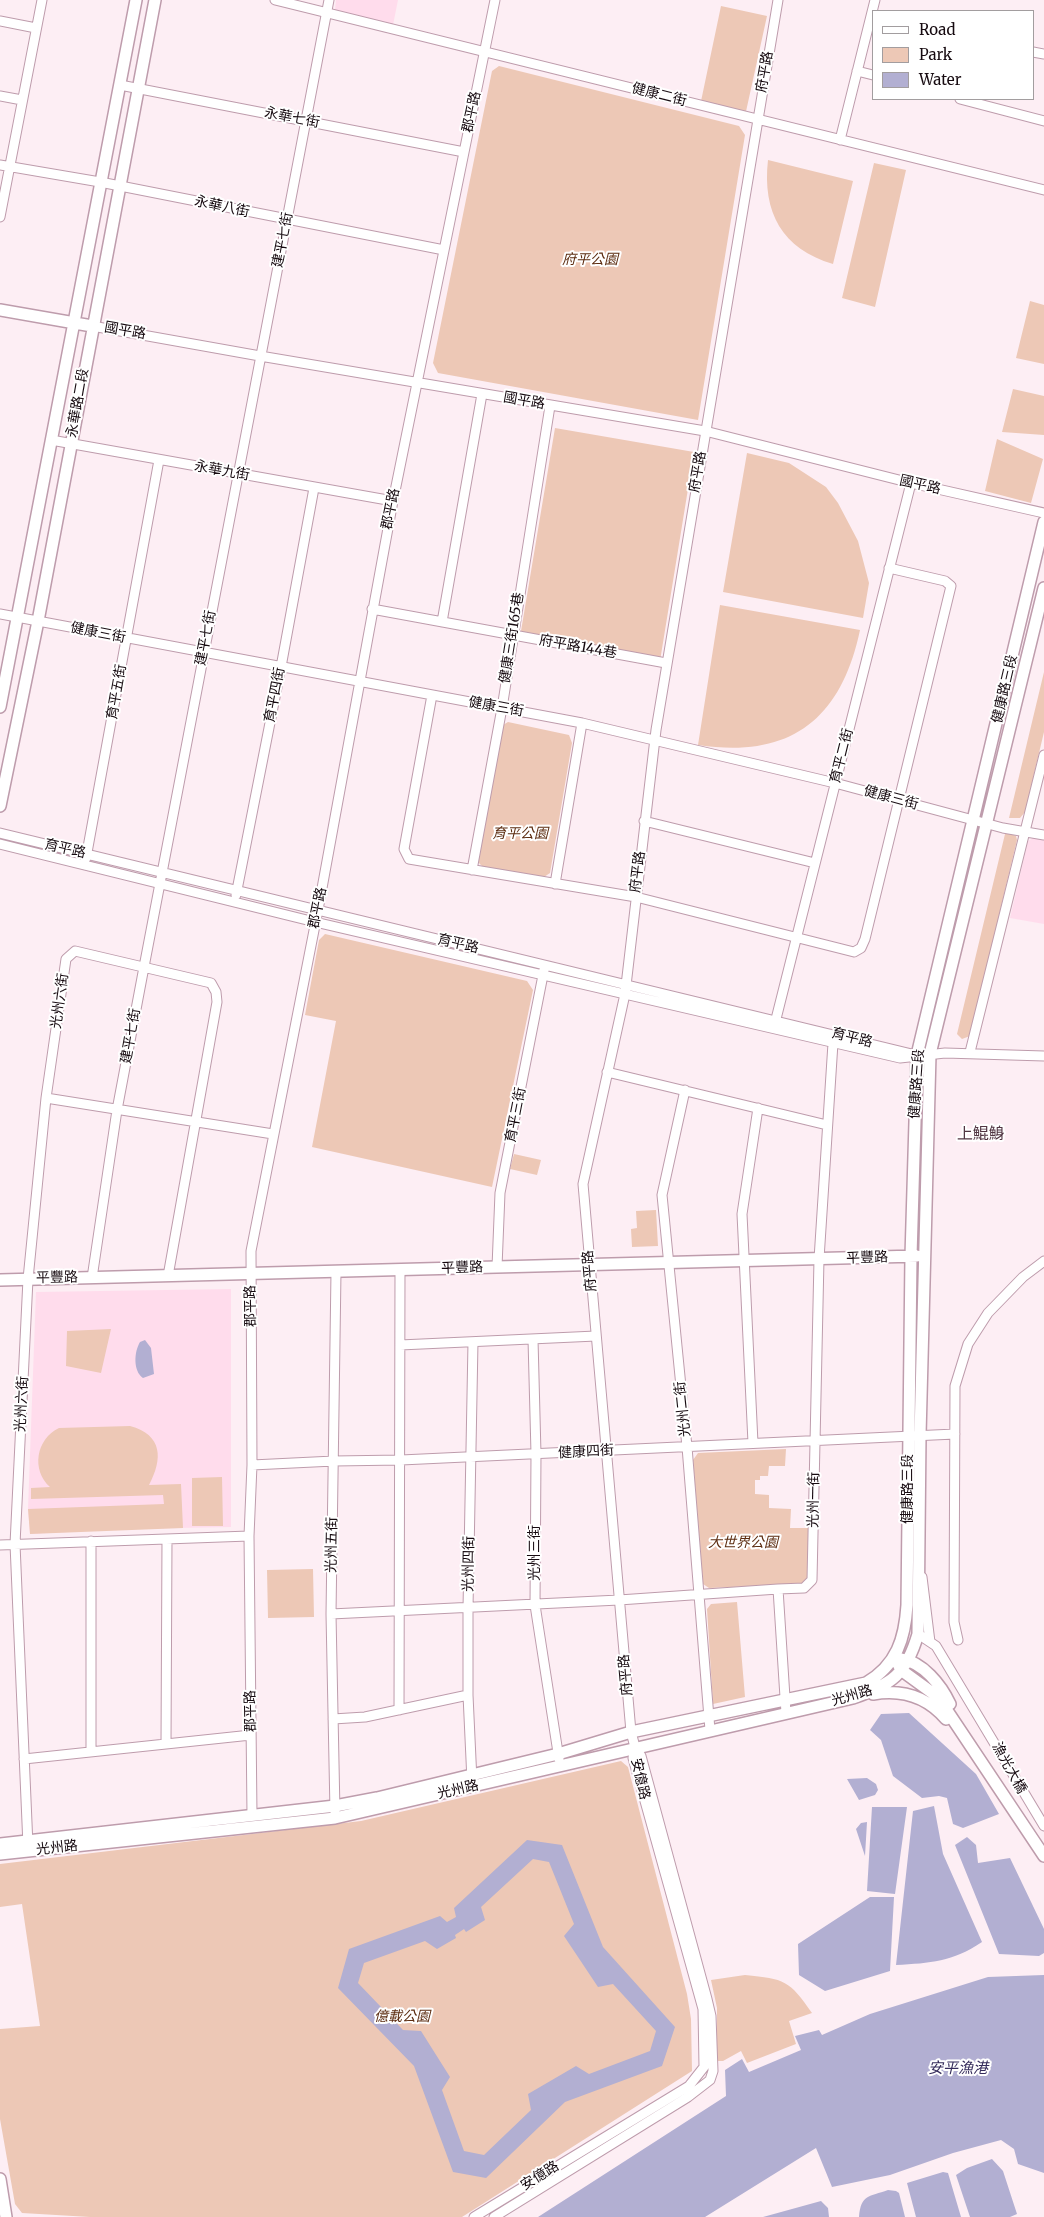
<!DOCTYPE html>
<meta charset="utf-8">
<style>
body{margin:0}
#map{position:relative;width:1044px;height:2217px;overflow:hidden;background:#fdeef4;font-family:Merriweather,serif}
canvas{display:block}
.legend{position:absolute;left:872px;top:10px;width:162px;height:90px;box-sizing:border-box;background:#fff;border:1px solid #a29d9f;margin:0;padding:6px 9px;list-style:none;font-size:15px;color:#160a10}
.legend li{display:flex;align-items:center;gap:10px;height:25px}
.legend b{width:25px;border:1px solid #a29d9f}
</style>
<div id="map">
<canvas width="1044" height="2217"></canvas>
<ul class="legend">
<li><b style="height:6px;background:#fff"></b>Road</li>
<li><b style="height:14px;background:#edc8b6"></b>Park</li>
<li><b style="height:14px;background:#b2afd2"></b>Water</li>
</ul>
</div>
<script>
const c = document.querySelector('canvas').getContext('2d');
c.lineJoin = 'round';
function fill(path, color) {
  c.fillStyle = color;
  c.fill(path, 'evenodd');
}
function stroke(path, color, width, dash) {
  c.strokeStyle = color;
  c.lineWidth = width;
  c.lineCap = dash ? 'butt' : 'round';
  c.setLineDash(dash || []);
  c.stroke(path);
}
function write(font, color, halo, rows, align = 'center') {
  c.font = font + ' Merriweather,"Noto Sans TC",serif';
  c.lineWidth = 4;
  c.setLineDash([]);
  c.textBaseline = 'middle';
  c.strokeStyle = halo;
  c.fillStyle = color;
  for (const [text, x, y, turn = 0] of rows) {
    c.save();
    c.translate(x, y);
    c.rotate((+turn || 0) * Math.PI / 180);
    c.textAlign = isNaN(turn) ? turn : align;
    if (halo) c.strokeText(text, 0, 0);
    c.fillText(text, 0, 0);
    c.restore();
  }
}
const built = new Path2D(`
 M336 0H398L393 25 335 10Z
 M1033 838 1044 840V924L1010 918 1028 841Z
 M231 1289V1527L126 1529 30 1534 28 1509 36 1292Z`);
const green = new Path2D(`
 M721 6 767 16 745 116 700 106Z
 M499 66 739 126 745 135 698 420 438 373 433 363 492 71Z
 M768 160 853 181 833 264C782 249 762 212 768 160Z
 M874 163 906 170 875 307 842 298Z
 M1030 301 1044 305V364L1016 358Z
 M1013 389 1044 396V435L1002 432Z
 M555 428 694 452 660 661 520 637Z
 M997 439 1043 459 1031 503 985 491Z
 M747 453 789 463 826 487 838 503 858 541 869 583 863 618 723 592Z
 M720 605 860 630C841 720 790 759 698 745Z
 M1044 672V732L1025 812 1020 818H1009Z
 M508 722 569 735 572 743 550 873 544 877 483 867 478 862 503 725Z
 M1008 833 1016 836 1017 840 970 1036 962 1039 957 1034 1005 834Z
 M325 934 527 981 533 990 492 1187 312 1147 336 1021 305 1015 319 940Z
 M514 1154 541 1160 537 1175 510 1169Z
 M656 1210 658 1246 632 1247 631 1229 637 1228 636 1211Z
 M111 1329 101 1373 66 1366 67 1331Z
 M130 1426C163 1435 163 1459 149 1485L181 1484 183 1528 30 1534 28 1509 164 1504 163 1495 31 1499V1488L50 1487C31 1470 36 1439 59 1428Z
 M786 1449 785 1466H769L768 1476H760V1480H755V1494L769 1495V1508L791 1509 790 1528H809L808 1579 803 1584 709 1588 703 1584 693 1460 698 1453Z
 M222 1477 223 1526H192V1478Z
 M313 1569 314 1617 268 1618 267 1570Z
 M737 1602 745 1697 713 1704 707 1609 711 1604Z
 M621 1761 628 1767 687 1994 691 2019 692 2071 462 2217H90L22 2213 15 2204 0 2119V2029L40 2026 22 1904 0 1907V1864L361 1821Z
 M745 1975C785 1979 789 1980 812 2013L789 2021 796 2044 747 2063 741 2051 723 2061H717V2008L711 1980Z`);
const water = new Path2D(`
 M145 1340 151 1348 154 1374 143 1378C133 1371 134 1352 140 1342Z
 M909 1713 976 1774 999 1814 963 1828 953 1824 947 1798 939 1796 922 1798 893 1776 881 1740 870 1730 881 1714Z
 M867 1778 876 1784 878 1790 875 1795 859 1800 847 1779Z
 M934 1806 943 1854 982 1942C952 1962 931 1963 896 1965L913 1811Z
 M872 1807H907L895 1894 867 1891Z
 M867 1822 865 1856 856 1829 861 1823Z
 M967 1837 976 1845 978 1863 1010 1858 1044 1929V1953L1039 1956 999 1954 955 1845Z
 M527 1840 562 1845 603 1947 675 2027 662 2066 565 2102 486 2178 453 2172 414 2066 338 1988 349 1949 440 1916 447 1922 456 1917 454 1908ZM533 1859 549 1862 574 1924 564 1936 598 1987 613 1984 656 2031 650 2051 589 2074 576 2066 528 2094 531 2110 484 2155 464 2151 442 2090 450 2077 421 2031 403 2030 358 1983 364 1963 425 1941 437 1949 456 1938 455 1935 464 1929 466 1932 485 1920 481 1907Z
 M870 1897H894L890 1971 825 1991 799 1975 798 1944Z
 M1044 1975V2173L1018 2164 1014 2149 1001 2140 953 2153 890 2175 832 2187 816 2148 705 2217H538L726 2096 725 2070 742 2059 749 2072 801 2050 795 2036 819 2030 822 2035 870 2014 988 1977Z
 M992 2159 1003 2171 1017 2214 1010 2217H970L956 2175 967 2168Z
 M943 2172 948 2173 961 2217H916L907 2183Z
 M888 2190 896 2191 899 2193 905 2217H859C861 2194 869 2197 888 2190Z
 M821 2201 828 2208 829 2217H763Z`);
const minor = new Path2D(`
 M275 0 1044 190
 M0 21 36 28
 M1033 52 1044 54
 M857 71 873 75
 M120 85 464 152
 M0 96 22 100
 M960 99 1044 121
 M840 140 875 0
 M0 165 100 182 444 250
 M0 217 42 0
 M92 326 260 356 705 431 911 483 1044 513
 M51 440 393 501
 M372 609 666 663
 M0 614 582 723 835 783 1003 828 1044 835
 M442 622 482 394
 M432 695 404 849 409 859 636 897 854 952 861 948 865 939 951 586 945 581 889 568
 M644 821 815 863
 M0 833 916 1055
 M0 844 315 922 900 1058 945 1053 1044 1056
 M86 858 159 460
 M472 870 502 708 550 406
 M555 884 582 723
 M236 895 281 667 314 488
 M775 1023 911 483
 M970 1052 1044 755
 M607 1072 827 1125
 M685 1090 662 1195 687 1447 710 1730
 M46 1098 273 1134
 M497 1267 500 1193 544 970
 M92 1278 117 1110 144 967 329 0
 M533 1339 536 1454 535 1605 559 1759
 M400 1345 596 1336
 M753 1443 742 1214 758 1108
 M252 1465 334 1461 401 1460 955 1434
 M91 1541V1752
 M0 1545 249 1536
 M922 1577 930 1642
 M331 1614 619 1600 778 1589
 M918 1634 936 1646 1044 1826
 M958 1640 954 1622 955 1386 968 1344 988 1313 1023 1277 1044 1261
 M399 1710 400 1270
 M786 1713 778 1589 804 1588 812 1580 819 1259 833 1043
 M333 1719 365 1717 468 1695
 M166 1744 167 1539
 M24 1759 251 1735
 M472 1781 468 1695V1608L473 1342
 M335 1812 331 1614 336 1272
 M252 1815 249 1536 252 1465 251 1251 318 910 393 501 495 0
 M28 1846 15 1544 28 1279 46 1098 66 959 75 951 211 983 216 992 217 1002 168 1276
 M474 2217 689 2086 704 2067 703 2009 633 1758 635 1747 631 1732 583 1184 625 994 656 730 778 0
 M494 2217 688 2097 710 2080 713 2071 711 2016 707 1999 641 1756 635 1747`);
const tertiary = new Path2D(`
 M0 310 92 326
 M0 707 136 0
 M0 806 38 621 155 0
 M0 1280 917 1256
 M901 1659C923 1662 941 1685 950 1704
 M898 1664 901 1670 938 1697 1044 1856
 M873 1694C902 1689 927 1697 946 1719
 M0 1844 335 1806 377 1798 558 1754 631 1732 866 1683C897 1665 905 1638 907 1605L911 1256 917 1055 1044 522
 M0 1854 335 1818 853 1698C892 1684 906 1675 918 1634L920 1435 930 1054 1044 588
 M0 2179 6 2217`);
const streetNames = [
 ["府平路",765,72,-80],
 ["健康二街",659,95,14],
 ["郡平路",472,112,-78],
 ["永華七街",292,118,11],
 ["永華八街",222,207,12],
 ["建平七街",283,240,-79],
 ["國平路",125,331,10],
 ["國平路",524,401,10],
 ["永華路二段",78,403,-80],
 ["永華九街",222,471,10],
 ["府平路",698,472,-80],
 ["國平路",920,485,13],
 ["郡平路",391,509,-79],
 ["健康三街",98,633,11],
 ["建平七街",206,638,-79],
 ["健康三街165巷",512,638,-81],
 ["府平路144巷",578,647,10],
 ["健康路三段",1005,689,-77],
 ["育平五街",117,692,-80],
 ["育平四街",275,695,-79],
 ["健康三街",496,707,10],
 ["育平二街",842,756,-76],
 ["健康三街",891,798,15],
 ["育平路",65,849,13],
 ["府平路",638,872,-83],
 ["郡平路",318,908,-79],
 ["育平路",458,944,13],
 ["光州六街",60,1001,-82],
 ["建平七街",131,1036,-80],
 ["育平路",852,1038,14],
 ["健康路三段",917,1084,-86],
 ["育平三街",516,1115,-79],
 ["平豐路",867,1258,-2],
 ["平豐路",462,1268,-2],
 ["府平路",590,1271,-95],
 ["平豐路",57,1278,-1],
 ["郡平路",251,1306,-91],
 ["光州六街",22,1404,-87],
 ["光州二街",683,1409,-96],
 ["健康四街",586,1452,-3],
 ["健康路三段",908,1489,-90],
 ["光州一街",814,1500,-89],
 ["光州五街",332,1545,-89],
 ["光州三街",535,1553,-90],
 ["光州四街",469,1564,-89],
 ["府平路",626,1675,-95],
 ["光州路",852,1696,-16],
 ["郡平路",251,1711,-91],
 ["漁光大橋",1009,1768,61],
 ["安億路",640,1779,77],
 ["光州路",458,1790,-13],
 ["光州路",57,1848,-6],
 ["安億路",540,2176,-32]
];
const parkNames = [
 ["府平公園",590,260],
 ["育平公園",520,834],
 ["大世界公園",743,1543],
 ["億載公園",402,2017]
];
const waterNames = [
 ["安平漁港",958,2069]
];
const quarterNames = [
 ["上鯤鯓",981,1134]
];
fill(built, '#ffdcec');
fill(green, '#edc8b6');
fill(water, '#b2afd2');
stroke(minor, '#be9cac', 11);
stroke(tertiary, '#be9cac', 14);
stroke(minor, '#fff', 9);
stroke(tertiary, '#fff', 11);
write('14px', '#160a10', '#fff', streetNames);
write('italic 14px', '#5c2c10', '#fff', parkNames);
write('italic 15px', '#352c5b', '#fff', waterNames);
write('16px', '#503542', '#fff', quarterNames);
</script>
